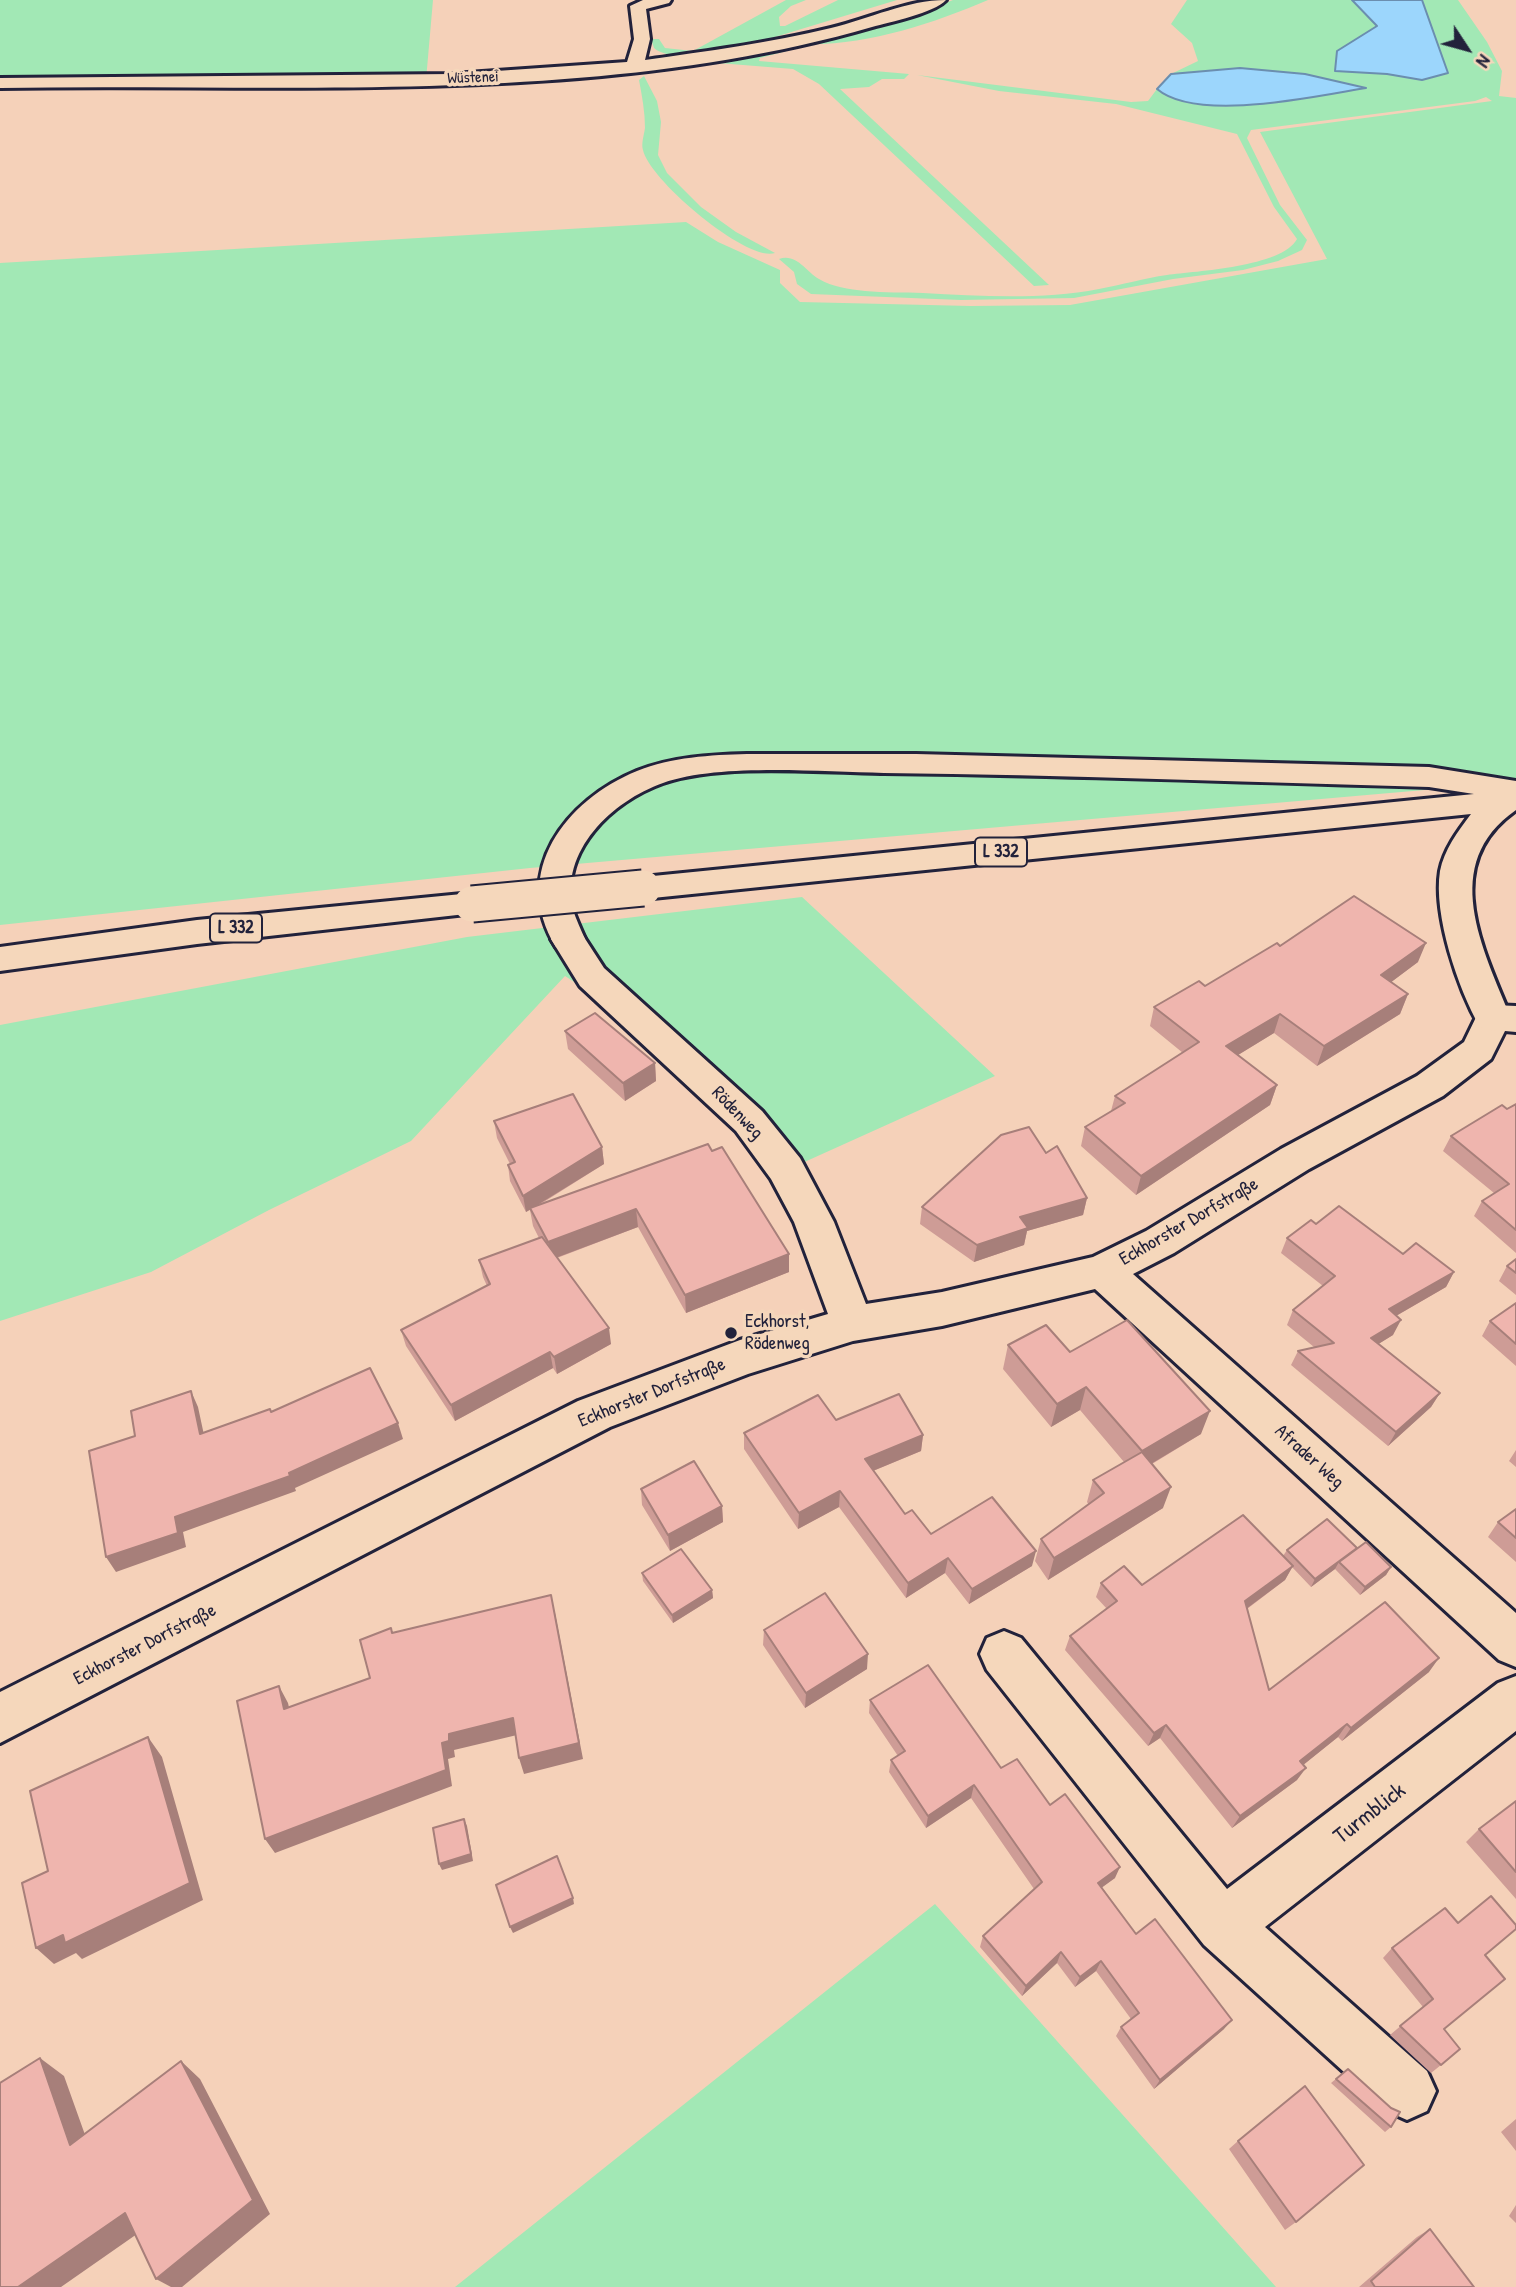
<!DOCTYPE html>
<meta charset="utf-8">
<style>
body{margin:0}
#map{position:relative;width:1516px;height:2287px;overflow:hidden;background:#f5d1b9;font-family:"Patrick Hand",sans-serif}
canvas{display:block}
.north{position:absolute;left:1432px;top:14px;width:70px;height:70px;-webkit-text-stroke:5px #f5d7bb;paint-order:stroke;rotate:126deg;font-size:19px;font-weight:700;line-height:28px;text-align:center;color:#22223b}
.north::after{content:'';display:block;margin:auto;width:24px;height:32px;background:#22223b;clip-path:polygon(50% 0,100% 100%,50% 72%,0 100%)}
</style>
<div id="map">
<canvas width="1516" height="2287"></canvas>
<div class="north">N</div>
</div>
<script>
const c = document.querySelector('canvas').getContext('2d');
c.lineJoin = 'round';
function fill(path, color) {
  c.fillStyle = color;
  c.fill(path, 'evenodd');
}
function stroke(path, color, width, dash) {
  c.strokeStyle = color;
  c.lineWidth = width;
  c.lineCap = dash ? 'butt' : 'round';
  c.setLineDash(dash || []);
  c.stroke(path);
}
function write(font, color, halo, rows, align = 'center') {
  c.font = font + ' "Patrick Hand",sans-serif';
  c.lineWidth = 7;
  c.setLineDash([]);
  c.textBaseline = 'middle';
  c.strokeStyle = halo;
  c.fillStyle = color;
  for (const [text, x, y, turn = 0] of rows) {
    c.save();
    c.translate(x, y);
    c.rotate((+turn || 0) * Math.PI / 180);
    c.textAlign = isNaN(turn) ? turn : align;
    if (halo) c.strokeText(text, 0, 0);
    c.fillText(text, 0, 0);
    c.restore();
  }
}
const green = new Path2D(`
 M0 0H433L426 80 0 86Z
 M786 0H806L791 6 779 17 780 26H785L838 0H897L775 37 782 40C754 45 675 67 654 48L651 39H659L665 48 693 51Z
 M953 0H988C932 24 865 46 804 44L910 17Z
 M1187 0H1352L1377 26 1337 51 1336 71 1387 74 1422 80 1448 73 1422 0H1458L1487 42 1502 71 1499 96 1516 98V782L530 868 0 925V263L686 222 718 242 780 270V283L800 302 971 306 1070 305 1327 259 1260 132 1492 101 1486 97 1475 101 1251 130 1247 138 1280 205 1307 240 1302 250 1278 261 1243 270 1173 279 1074 298 961 300 811 294 797 284 794 272 779 259C797 253 806 272 819 279 832 287 849 289 865 291 884 293 904 292 923 293 981 296 1042 300 1099 289 1122 285 1144 278 1167 275 1196 271 1282 267 1297 239L1274 207 1237 134 1116 104 999 91 917 75 1131 102 1148 101 1157 89C1198 124 1313 96 1364 87L1306 74 1240 68 1171 74 1198 61 1192 43 1171 24Z
 M792 47 798 48 760 58 759 61 909 74 904 79H882L869 87 840 89 1049 285 1034 286 819 84 793 69 718 63 648 72Z
 M644 76 657 101 661 122 658 155 667 173 701 207 736 232 775 253C748 263 649 180 643 150 641 144 644 135 645 128 645 112 642 96 639 80Z
 M802 897 995 1076 800 1164 693 1060 565 976 411 1141 269 1210 151 1272 0 1321V1025L467 937Z
 M935 1904 1276 2287H455Z`);
const water = new Path2D(`
 M1352 0H1422L1448 73 1422 80 1387 74 1335 71 1337 51 1377 26Z
 M1240 68 1305 74 1366 88C1317 96 1197 123 1157 89L1171 74Z`);
const minor = new Path2D(`
 M643 0H671L669 3 646 9 650 39 645 60C707 51 770 43 831 28 869 19 907 0 946 0 934 13 890 22 872 27 597 107 285 83 0 88V78L453 74 627 62 634 39 630 6Z
 M568 927 580 931 604 968 762 1111 800 1158 834 1222 866 1304 942 1292 1093 1257 1146 1231 1281 1149 1417 1076 1464 1042 1480 1009 1493 1005 1516 1006V1032L1505 1031 1491 1059 1443 1096 1309 1169 1174 1253 1133 1274 1516 1613V1667L1499 1660 1095 1289 942 1326 853 1341 748 1374 610 1427 0 1743V1692L578 1401 740 1340 828 1314 794 1222 771 1179 736 1131 580 986 551 939 556 931Z
 M1004 1631 1021 1638 1227 1889 1498 1683 1516 1676V1731L1265 1927 1427 2071 1436 2091 1427 2111 1407 2120 1387 2111 1204 1945 987 1670 980 1654 987 1638Z`);
const major = new Path2D(`
 M747 754H916L1429 767 1516 781V810C1438 864 1483 949 1511 1018L1506 1027 1493 1031 1480 1027C1458 989 1433 914 1440 871 1444 850 1458 831 1471 814L643 899 631 896 626 888 631 880 643 877 1474 794 1429 787C1247 782 1066 775 884 773 821 772 720 763 663 783 612 801 559 851 573 910 576 919 581 930 585 939L580 947 568 951 556 947C510 872 566 800 637 771 672 757 710 755 747 754Z
 M472 893 484 896 489 904 484 912 197 944 0 971V947L197 920Z`);
const majorBridge = new Path2D(`
 M472 904 643 888`);
const wall = new Path2D(`
 M1280 946 1418 962 1391 982 1408 994 1400 1014 1317 1066 1274 1033 1238 1055 1277 1085 1270 1105 1136 1195 1081 1146 1085 1127 1111 1111 1115 1096 1183 1053 1150 1026 1154 1007 1205 986Z
 M565 1031 655 1063 656 1081 625 1101 568 1049Z
 M1516 1104V1253L1474 1216 1482 1201 1494 1193 1443 1151 1451 1136Z
 M494 1121 602 1147 604 1164 539 1205 708 1144 789 1272 686 1313 638 1227 557 1258 611 1344 557 1374 553 1368 455 1421 406 1346 401 1330 487 1286 483 1277 479 1260 539 1238 533 1226 530 1210 526 1212 510 1181 508 1165 510 1164 497 1138Z
 M1046 1153 1087 1198 1083 1215 1027 1231 1024 1245 974 1262 920 1224 922 1207Z
 M1316 1224 1454 1272 1446 1287 1396 1316 1393 1335 1378 1344 1440 1393 1431 1407 1388 1446 1291 1365 1298 1351 1314 1347 1287 1325 1293 1310 1323 1286 1281 1253 1287 1238Z
 M1516 1259V1295L1499 1281 1507 1266Z
 M1516 1303V1366L1482 1336 1490 1321Z
 M1008 1345 1070 1352 1201 1434 1152 1464 1163 1508 1048 1580 1035 1561 1041 1539 1089 1505 1087 1502 1093 1480 1124 1462 1080 1410 1051 1427 1003 1369Z
 M836 1420 923 1435 921 1451 873 1471 905 1514 931 1534 1032 1566 969 1604 945 1573 906 1598 839 1507 798 1529 744 1449V1433Z
 M1516 1450V1467L1509 1461Z
 M641 1489 722 1506 723 1522 670 1551 642 1505Z
 M1516 1509V1562L1488 1537 1498 1522Z
 M1357 1548 1391 1567 1386 1575 1360 1595 1335 1569 1311 1587 1292 1567 1285 1580 1247 1609 1269 1690 1429 1672 1342 1741 1338 1737 1303 1765 1297 1780 1232 1828 1160 1738 1148 1746 1065 1650 1070 1636 1107 1609 1096 1597 1101 1583 1142 1585 1283 1556 1287 1550Z
 M642 1573 712 1590 713 1598 673 1623 643 1581Z
 M764 1630 867 1669 805 1708 763 1645Z
 M870 1700 1001 1768 1050 1805 1115 1878 1102 1887 1136 1934 1224 2029 1154 2089 1116 2036 1121 2027 1131 2019 1096 1971 1075 1987 1057 1963 1022 1996 980 1947 983 1936 1034 1889 971 1798 926 1828 889 1772 891 1760 898 1756 869 1713Z
 M1516 1801V1899L1466 1842 1479 1829Z
 M1392 1948 1485 1956 1444 2029 1441 2065 1431 2073 1390 2035 1423 2007 1383 1958Z
 M1348 2069 1391 2127 1385 2132 1331 2083Z
 M1516 2119V2151L1501 2132Z
 M1238 2141 1296 2222 1285 2230 1229 2149Z
 M1516 2205V2223L1509 2216Z
 M1430 2229 1474 2287H1359L1417 2237Z`);
const shadedWall = new Path2D(`
 M1426 943 1418 962 1374 995 1381 975Z
 M1408 994 1400 1014 1317 1066 1324 1046Z
 M1280 1014 1274 1033 1220 1066 1226 1046Z
 M655 1063 656 1081 625 1101 623 1083Z
 M1277 1085 1270 1105 1136 1195 1141 1176Z
 M602 1147 604 1164 526 1212 523 1196Z
 M1087 1198 1083 1215 1027 1231 1024 1245 974 1262 977 1245 1020 1217Z
 M636 1209 638 1227 550 1260 548 1242Z
 M789 1254V1272L686 1313 685 1295Z
 M1454 1272 1446 1287 1382 1324 1389 1309Z
 M1401 1320 1393 1335 1364 1353 1371 1338Z
 M609 1328 611 1344 557 1374 554 1357Z
 M550 1352 553 1368 455 1421 451 1405Z
 M1086 1387 1080 1410 1051 1427 1057 1404Z
 M191 1391 198 1407 207 1449 200 1434Z
 M1440 1393 1431 1407 1388 1446 1396 1432Z
 M1210 1411 1201 1434 1134 1474 1142 1451Z
 M398 1423 403 1439 295 1488 296 1491 183 1532 186 1547 116 1572 106 1557 175 1517 289 1473Z
 M923 1435 921 1451 863 1475 865 1459Z
 M1171 1487 1163 1508 1048 1580 1054 1558Z
 M840 1491 839 1507 798 1529 799 1513Z
 M722 1506 723 1522 670 1551 668 1535Z
 M1357 1548 1339 1562 1335 1569 1311 1587 1315 1579Z
 M1036 1551 1032 1566 969 1604 972 1589Z
 M948 1558 945 1573 906 1598 908 1583Z
 M1293 1566 1285 1580 1238 1615 1245 1601Z
 M1391 1567 1386 1575 1360 1595 1365 1587Z
 M712 1590 713 1598 673 1623 672 1615Z
 M555 1613 583 1759 524 1774 519 1758Z
 M868 1654 867 1669 805 1708 806 1693Z
 M1439 1658 1429 1672 1342 1741 1351 1728Z
 M279 1686 288 1703 293 1725 284 1709Z
 M513 1718 517 1735 454 1750 455 1757 448 1759 452 1786 275 1853 265 1839 442 1743 449 1734Z
 M1347 1724 1338 1737 1292 1774 1300 1761Z
 M1166 1725 1160 1738 1148 1746 1154 1733Z
 M148 1737 162 1757 203 1900 82 1959 76 1953 54 1964 36 1948Z
 M1306 1768 1297 1780 1232 1828 1240 1816Z
 M974 1785 971 1798 926 1828 928 1816Z
 M464 1819 467 1826 473 1861 442 1870 439 1864Z
 M1120 1867 1115 1878 1093 1894 1098 1883Z
 M573 1898 574 1904 513 1933 510 1927Z
 M1061 1952 1057 1963 1022 1996 1026 1986Z
 M1101 1961 1096 1971 1075 1987 1080 1977Z
 M1232 2020 1224 2029 1154 2089 1160 2080Z
 M40 2058 64 2076 94 2160 70 2145Z
 M181 2061 200 2079 270 2214 182 2287H171L156 2279Z
 M125 2213 147 2227 61 2287H18Z`);
const building = new Path2D(`
 M1354 896 1426 943 1381 975 1408 994 1324 1046 1280 1014 1226 1046 1277 1085 1141 1176 1085 1127 1125 1103 1115 1096 1199 1042 1154 1007 1199 981 1205 986 1277 943 1280 946Z
 M595 1013 655 1063 623 1083 565 1031Z
 M573 1094 602 1147 523 1196 508 1165 515 1162 494 1121Z
 M1516 1104V1230L1482 1201 1509 1184 1451 1136 1502 1105 1507 1109Z
 M1029 1127 1046 1153 1057 1146 1087 1198 1020 1217 1028 1228 977 1245 922 1207 1001 1135Z
 M708 1144 712 1151 722 1147 789 1254 685 1295 636 1209 548 1242 530 1208Z
 M1339 1206 1403 1254 1416 1243 1454 1272 1389 1309 1401 1320 1371 1338 1440 1393 1396 1432 1298 1351 1334 1343 1293 1310 1335 1276 1287 1238 1311 1220 1316 1224Z
 M542 1237 609 1328 554 1357 550 1352 451 1405 401 1330 490 1284 479 1260Z
 M1516 1259V1273L1507 1266Z
 M1516 1303V1344L1490 1321Z
 M1127 1320 1210 1411 1142 1451 1086 1387 1057 1404 1008 1345 1046 1325 1070 1352Z
 M370 1368 398 1423 289 1473 290 1476 175 1517 178 1533 106 1557 89 1451 135 1436 131 1411 191 1391 200 1434 270 1409 271 1412Z
 M899 1394 923 1435 865 1459 905 1514 912 1510 931 1534 992 1497 1036 1551 972 1589 948 1558 908 1583 840 1491 799 1513 744 1433 818 1395 836 1420Z
 M1142 1452 1171 1487 1054 1558 1041 1539 1104 1493 1093 1480Z
 M694 1461 722 1506 668 1535 641 1489Z
 M1516 1509V1538L1498 1522Z
 M1243 1515 1293 1566 1245 1601 1269 1690 1385 1602 1439 1658 1351 1728 1347 1724 1300 1761 1306 1768 1240 1816 1166 1725 1154 1733 1070 1636 1117 1601 1101 1583 1124 1566 1142 1585Z
 M1327 1519 1357 1548 1315 1579 1287 1550Z
 M1366 1542 1391 1567 1365 1587 1339 1562Z
 M681 1549 712 1590 672 1615 642 1573Z
 M825 1593 868 1654 806 1693 764 1630Z
 M551 1595 579 1743 519 1758 513 1718 449 1734V1741L442 1743 446 1770 265 1839 237 1701 279 1686 284 1709 370 1678 360 1640 391 1628 392 1633Z
 M928 1665 1001 1768 1017 1759 1050 1805 1065 1794 1120 1867 1098 1883 1136 1934 1155 1919 1232 2020 1160 2080 1121 2027 1139 2013 1101 1961 1080 1977 1061 1952 1026 1986 983 1936 1042 1882 974 1785 928 1816 891 1760 905 1751 870 1700Z
 M148 1737 190 1883 65 1943 63 1935 36 1948 22 1883 48 1871 30 1791Z
 M1516 1801V1872L1479 1829Z
 M464 1819 471 1854 439 1864 433 1828Z
 M557 1856 573 1898 510 1927 496 1885Z
 M1491 1896 1516 1925V1929L1485 1955 1505 1979 1444 2029 1460 2049 1441 2065 1400 2026 1433 1999 1392 1948 1445 1908 1458 1923Z
 M40 2058 70 2145 181 2061 253 2200 156 2279 125 2213 18 2287H0V2083Z
 M1348 2069 1391 2108 1400 2112 1391 2127 1336 2079Z
 M1305 2086 1364 2165 1296 2222 1238 2141Z
 M1430 2229 1474 2287H1375L1371 2281Z`);
const markers = [
 [731,1333,7,"#22223b"]
];
const farStreetnames = [
 ["Wüstenei",473,78,-2]
];
const shields = [
 [1001,852,52],
 [236,928,52]
];
const shieldNames = [
 ["L 332",1001,852],
 ["L 332",236,928]
];
const streetNames = [
 ["Rödenweg",737,1113,46],
 ["Eckhorster Dorfstraße",1189,1222,-30],
 ["Eckhorster Dorfstraße",652,1393,-22],
 ["Afrader Weg",1309,1457,42],
 ["Eckhorster Dorfstraße",145,1645,-27]
];
const poiNames = [
 ["Eckhorst,",745,1322],
 ["Rödenweg",745,1344]
];
const nearStreetnames = [
 ["Turmblick",1370,1814,-38]
];
fill(green, '#a2e8b5');
fill(water, '#9cd6fc');
stroke(water, '#6b8eaf', 2);
stroke(minor, '#22223b', 6);
stroke(major, '#22223b', 6);
fill(minor, '#f5d7bb');
fill(major, '#f5d7bb');
stroke(majorBridge, '#22223b', 39, []);
stroke(majorBridge, '#f5d7bb', 35);
fill(wall, '#ce9c96');
fill(shadedWall, '#a77f7a');
fill(building, '#efb5ae');
stroke(building, '#a77f7a', 2);
for (const [x, y, r, color] of markers) {
  const dot = new Path2D();
  dot.arc(x, y, r, 0, 2 * Math.PI);
  c.fillStyle = color;
  c.fill(dot);
  stroke(dot, '#f5d7bb', 2.5);
}
write('16px', '#22223b', '#f5d7bb', farStreetnames);
for (const [x, y, w] of shields) {
  const box = new Path2D();
  box.roundRect(x - w / 2, y - 14.5, w, 29, 5);
  c.fillStyle = '#f5d7bb';
  c.fill(box);
  stroke(box, '#22223b', 2);
}
write('bold 18px', '#22223b', null, shieldNames);
write('19px', '#22223b', '#f5d7bb', streetNames);
write('19px', '#22223b', '#f5d7bb', poiNames, 'left');
write('23px', '#22223b', '#f5d7bb', nearStreetnames);
</script>
